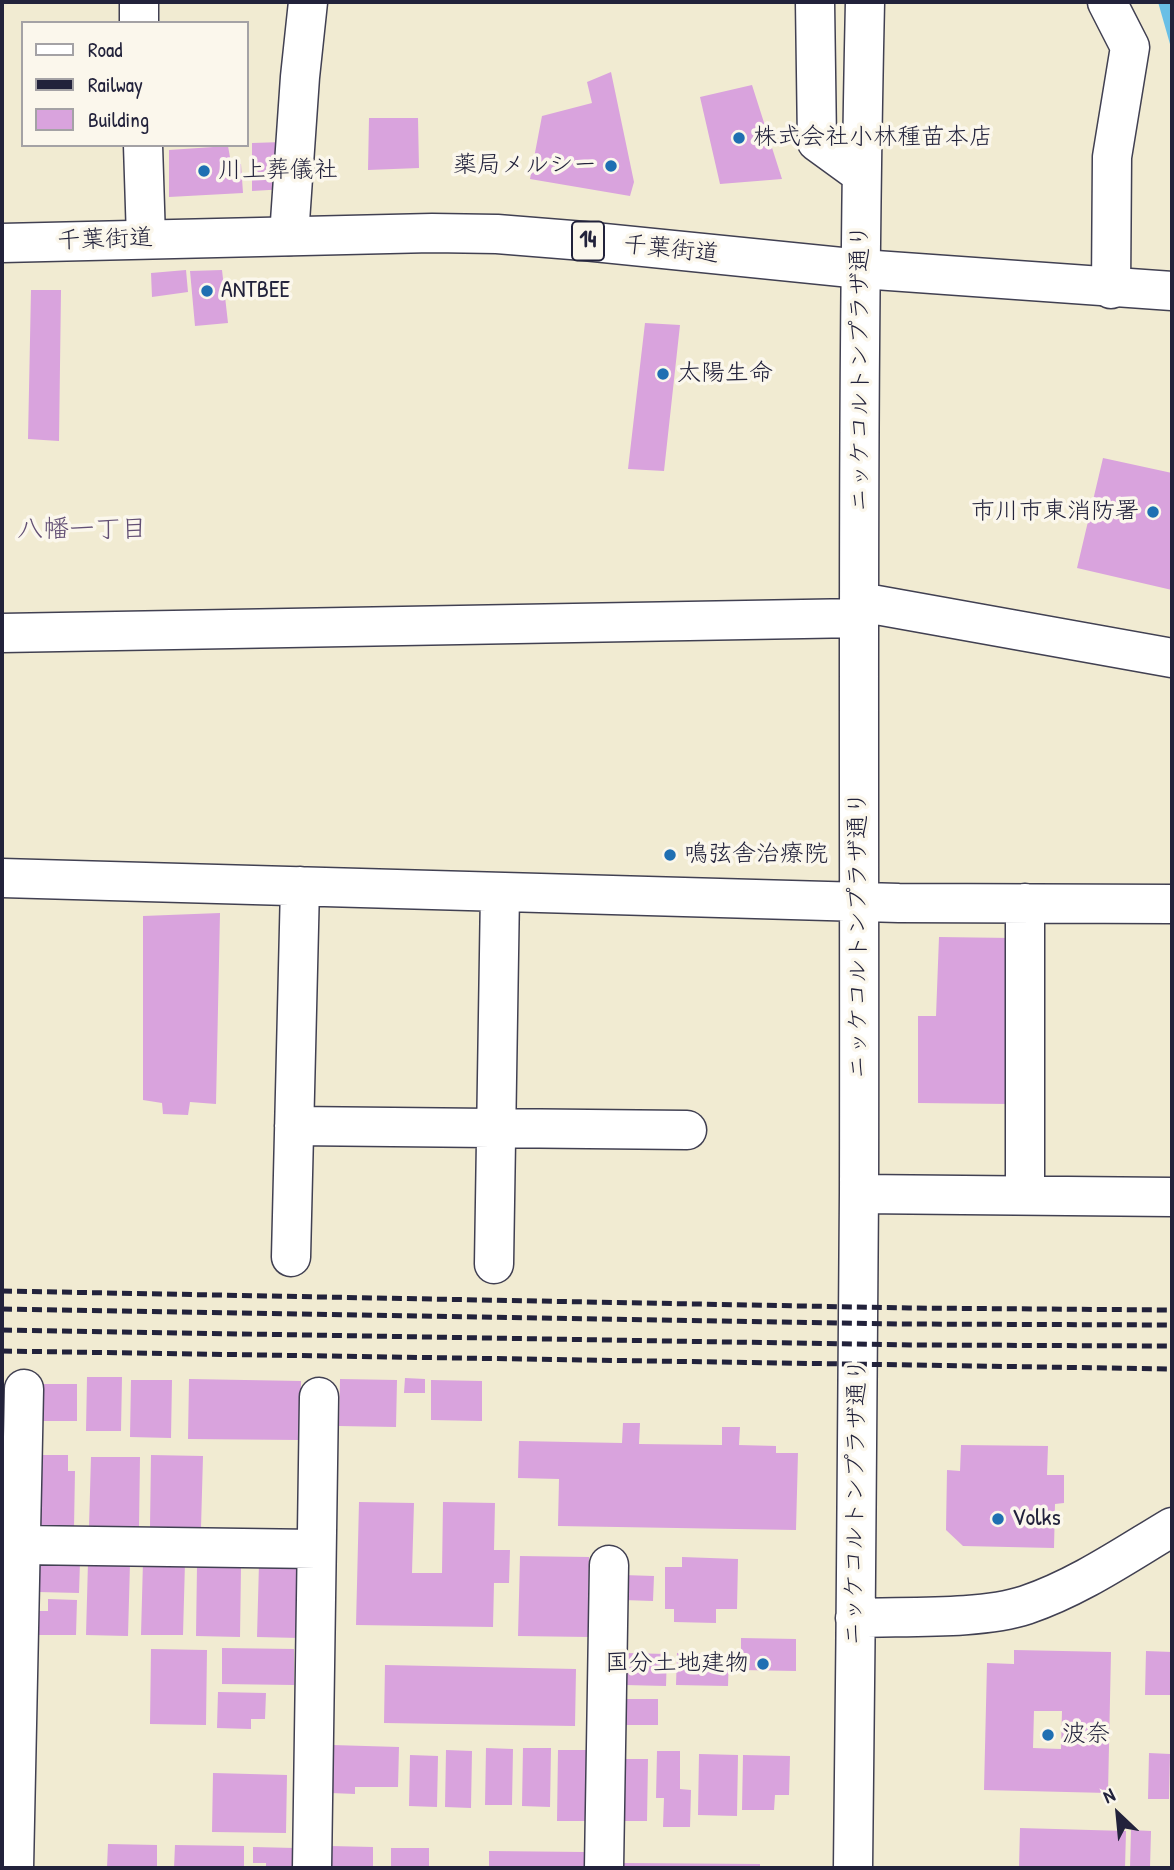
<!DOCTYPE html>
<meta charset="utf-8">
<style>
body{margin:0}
#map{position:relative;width:1174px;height:1870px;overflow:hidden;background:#f1ebd2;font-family:"Patrick Hand",sans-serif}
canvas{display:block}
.frame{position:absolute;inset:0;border:4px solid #22223b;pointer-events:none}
.legend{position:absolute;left:21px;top:21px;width:228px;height:126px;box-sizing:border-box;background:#fbf7ec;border:2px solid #a4a2a5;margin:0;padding:9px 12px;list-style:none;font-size:21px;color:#22223b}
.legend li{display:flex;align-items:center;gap:14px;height:35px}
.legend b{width:35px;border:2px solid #a4a2a5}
.north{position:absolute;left:1083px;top:1779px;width:70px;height:70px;-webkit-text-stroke:5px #fbf7ec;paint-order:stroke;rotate:334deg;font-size:19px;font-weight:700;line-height:28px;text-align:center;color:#22223b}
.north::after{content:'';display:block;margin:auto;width:24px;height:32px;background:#22223b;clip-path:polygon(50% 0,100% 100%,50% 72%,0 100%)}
</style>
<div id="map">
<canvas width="1174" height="1870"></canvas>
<div class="frame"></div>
<ul class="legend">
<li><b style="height:9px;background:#fff"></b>Road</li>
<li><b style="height:9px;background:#22223b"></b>Railway</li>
<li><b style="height:19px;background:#d9a3dd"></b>Building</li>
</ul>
<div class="north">N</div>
</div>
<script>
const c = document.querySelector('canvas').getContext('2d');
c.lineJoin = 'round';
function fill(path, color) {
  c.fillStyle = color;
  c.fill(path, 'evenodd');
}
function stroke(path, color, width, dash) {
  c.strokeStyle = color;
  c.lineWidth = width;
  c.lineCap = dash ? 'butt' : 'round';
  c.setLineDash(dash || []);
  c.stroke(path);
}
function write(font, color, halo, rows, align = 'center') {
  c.font = font + ' "Patrick Hand","Klee One",sans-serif';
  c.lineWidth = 7;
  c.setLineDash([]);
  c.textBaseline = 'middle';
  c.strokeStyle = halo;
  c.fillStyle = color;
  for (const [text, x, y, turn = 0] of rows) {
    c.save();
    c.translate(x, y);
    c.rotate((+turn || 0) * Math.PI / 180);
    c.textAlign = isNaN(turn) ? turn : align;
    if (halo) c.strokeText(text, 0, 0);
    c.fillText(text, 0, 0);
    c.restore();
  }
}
const water = new Path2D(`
 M1158 2H1172V51Z`);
const building = new Path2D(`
 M611 72 634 182 630 196 530 179 542 116 592 103 587 82Z
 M752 85 782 179 720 184 700 97Z
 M369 118H418L419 168 368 170Z
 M283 142 286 189 252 191V143Z
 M228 146 231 163 241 164 243 193 169 197V150Z
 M186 270 188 292 152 297 151 273Z
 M222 270 228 323 195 326 190 271Z
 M31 290H61L59 441 28 439Z
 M645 323 680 325 664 471 628 469Z
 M1103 458 1172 473V590L1077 568Z
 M220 913 216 1104 190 1102 188 1115 163 1114 162 1103 143 1100V916Z
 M939 937 1012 938 1009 1104 918 1103V1016H936Z
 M87 1377H122L121 1431H86Z
 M405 1378 425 1379V1393H404Z
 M189 1379 301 1381 300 1440 188 1439Z
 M340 1379 397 1380 396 1427 339 1426Z
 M131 1380H172L171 1438 130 1437Z
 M431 1380 482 1381V1421L431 1420Z
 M41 1384H77V1421H40Z
 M2 1398H9L7 1439H2Z
 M623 1423H640L639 1444 722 1445V1427H740L739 1445 776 1446V1453H798L796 1530 558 1526 559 1479 518 1478 519 1441 622 1443Z
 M961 1445 1048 1446 1047 1475H1064V1503L1055 1504 1054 1548 963 1546 946 1530 947 1470 960 1471Z
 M41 1455H68V1471H75L74 1528H39Z
 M151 1455 203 1456 201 1528 150 1527Z
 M91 1457H140L139 1528 89 1527Z
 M359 1502 414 1503 412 1573H442L443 1502 495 1503 494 1550H510L509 1583H494L493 1627 356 1625Z
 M520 1556 589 1557 588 1637 518 1636Z
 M682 1557 738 1559 737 1609H716V1623L674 1622V1609H665V1567H682Z
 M39 1561 80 1562 79 1593 38 1592Z
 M143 1561 185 1562 183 1635H141Z
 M88 1562 130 1563 128 1636 86 1635Z
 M259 1563H302L300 1638 257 1637Z
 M197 1566 241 1567 240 1637 196 1636Z
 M623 1575 654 1576 653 1601 623 1600Z
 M48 1599 77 1600 76 1635H34L35 1611H48Z
 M741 1638 796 1639V1671L741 1670Z
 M222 1648 294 1649V1685L222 1684Z
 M151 1649 207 1650 206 1725 150 1724Z
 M1014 1650 1111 1652 1108 1793 984 1790 987 1663 1014 1664ZM1034 1711H1062L1061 1749 1033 1748Z
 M1146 1651 1172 1652V1695H1145Z
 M625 1653 667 1654 666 1686 625 1685Z
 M677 1653 729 1654 728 1686 676 1685Z
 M385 1665 576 1669 575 1726 384 1723Z
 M218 1692 266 1693 265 1719H251V1729L217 1728Z
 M618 1699H658V1725H617Z
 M332 1745 399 1747 398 1787H355V1794L331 1793Z
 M486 1748 513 1749 512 1805H485Z
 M523 1748H551L550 1807 522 1806Z
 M446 1750 472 1751 471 1808 445 1807Z
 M558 1750H587L586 1821H557Z
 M657 1751H680V1789L691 1790 690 1827H663L664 1798H656Z
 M1149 1753 1170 1754 1169 1799H1148Z
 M699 1754 738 1755 737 1816 698 1815Z
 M410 1755 438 1756 437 1807 409 1806Z
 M743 1755 790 1756 789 1795H775L774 1810H742Z
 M619 1759H648L647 1821H618Z
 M213 1773 287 1775 286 1833 212 1832Z
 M1020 1828 1126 1831 1125 1868H1019Z
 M1131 1830 1151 1831 1150 1868H1130Z
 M108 1844 157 1845V1868H107Z
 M175 1845 244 1846V1868H174Z
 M330 1846 373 1847V1868H330Z
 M253 1847 295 1848 294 1868H266V1863H253Z
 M391 1848H429V1868H391Z
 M489 1851 584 1852V1868H489Z
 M623 1863 760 1864V1868H623Z`);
const minor = new Path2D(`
 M139 2V23
 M815 2 817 142 861 174
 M1107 2 1130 47 1112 157 1111 289
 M143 145 146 239
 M289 236 300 77 308 2
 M860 602 1172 658
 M2 633 860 618
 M2 878 899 903 1172 904
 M294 1126 687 1130
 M859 1194 1172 1197
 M1025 1195V903
 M291 1257 300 886
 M494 1264 500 892
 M22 1545 316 1549
 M855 1618C904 1616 981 1620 1026 1605 1079 1587 1125 1555 1172 1527
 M14 1868 24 1389
 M312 1868 319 1397
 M604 1868 609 1565
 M853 1868C855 1643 859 1418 859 1193 860 796 856 399 865 2`);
const highway = new Path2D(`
 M2 243 432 233 497 234 584 241 861 269 1172 291`);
const rail = new Path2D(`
 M2 1291 909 1308 1172 1310
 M2 1309 903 1324 1172 1325
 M2 1330 911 1345 1172 1346
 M2 1351 1172 1369`);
const markers = [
 [739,138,7,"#1f6fb2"],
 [611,166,7,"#1f6fb2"],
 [204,171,7,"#1f6fb2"],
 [207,291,7,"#1f6fb2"],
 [663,374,7,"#1f6fb2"],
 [1153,512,7,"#1f6fb2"],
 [670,855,7,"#1f6fb2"],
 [998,1519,7,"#1f6fb2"],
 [763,1664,7,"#1f6fb2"],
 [1048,1735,7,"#1f6fb2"]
];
const shields = [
 [588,241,32]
];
const shieldNames = [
 ["14",588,241]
];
const poiNames = [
 ["株式会社小林種苗本店",753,138],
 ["薬局メルシー",597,166,"right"],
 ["川上葬儀社",218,171],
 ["ANTBEE",221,291],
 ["太陽生命",677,374],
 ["市川市東消防署",1139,512,"right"],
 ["鳴弦舎治療院",684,855],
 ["Volks",1012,1519],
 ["国分土地建物",749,1664,"right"],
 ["波奈",1062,1735]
];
const streetNames = [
 ["千葉街道",105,240,-2],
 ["千葉街道",671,250,6],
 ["ニッケコルトンプラザ通り",861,368,-90],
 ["ニッケコルトンプラザ通り",859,935,-90],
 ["ニッケコルトンプラザ通り",856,1502,-89]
];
const neighbourhoodNames = [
 ["八幡一丁目",82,530]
];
fill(water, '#69bfe6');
fill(building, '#d9a3dd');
stroke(minor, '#414052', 41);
stroke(highway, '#414052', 41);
stroke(minor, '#fff', 38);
stroke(highway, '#fff', 38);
stroke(rail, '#22223b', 5, [10, 5]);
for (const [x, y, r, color] of markers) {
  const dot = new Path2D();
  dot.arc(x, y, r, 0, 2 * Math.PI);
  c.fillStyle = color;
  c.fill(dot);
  stroke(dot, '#fbf7ec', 2.5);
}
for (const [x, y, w] of shields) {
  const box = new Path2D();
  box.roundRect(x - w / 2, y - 19.5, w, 39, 5);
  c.fillStyle = '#fbf7ec';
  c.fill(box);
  stroke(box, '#22223b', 2);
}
write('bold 23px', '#22223b', null, shieldNames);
write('24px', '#22223b', '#fbf7ec', poiNames, 'left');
write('24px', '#22223b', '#fbf7ec', streetNames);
write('26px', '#624f74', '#fbf7ec', neighbourhoodNames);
</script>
